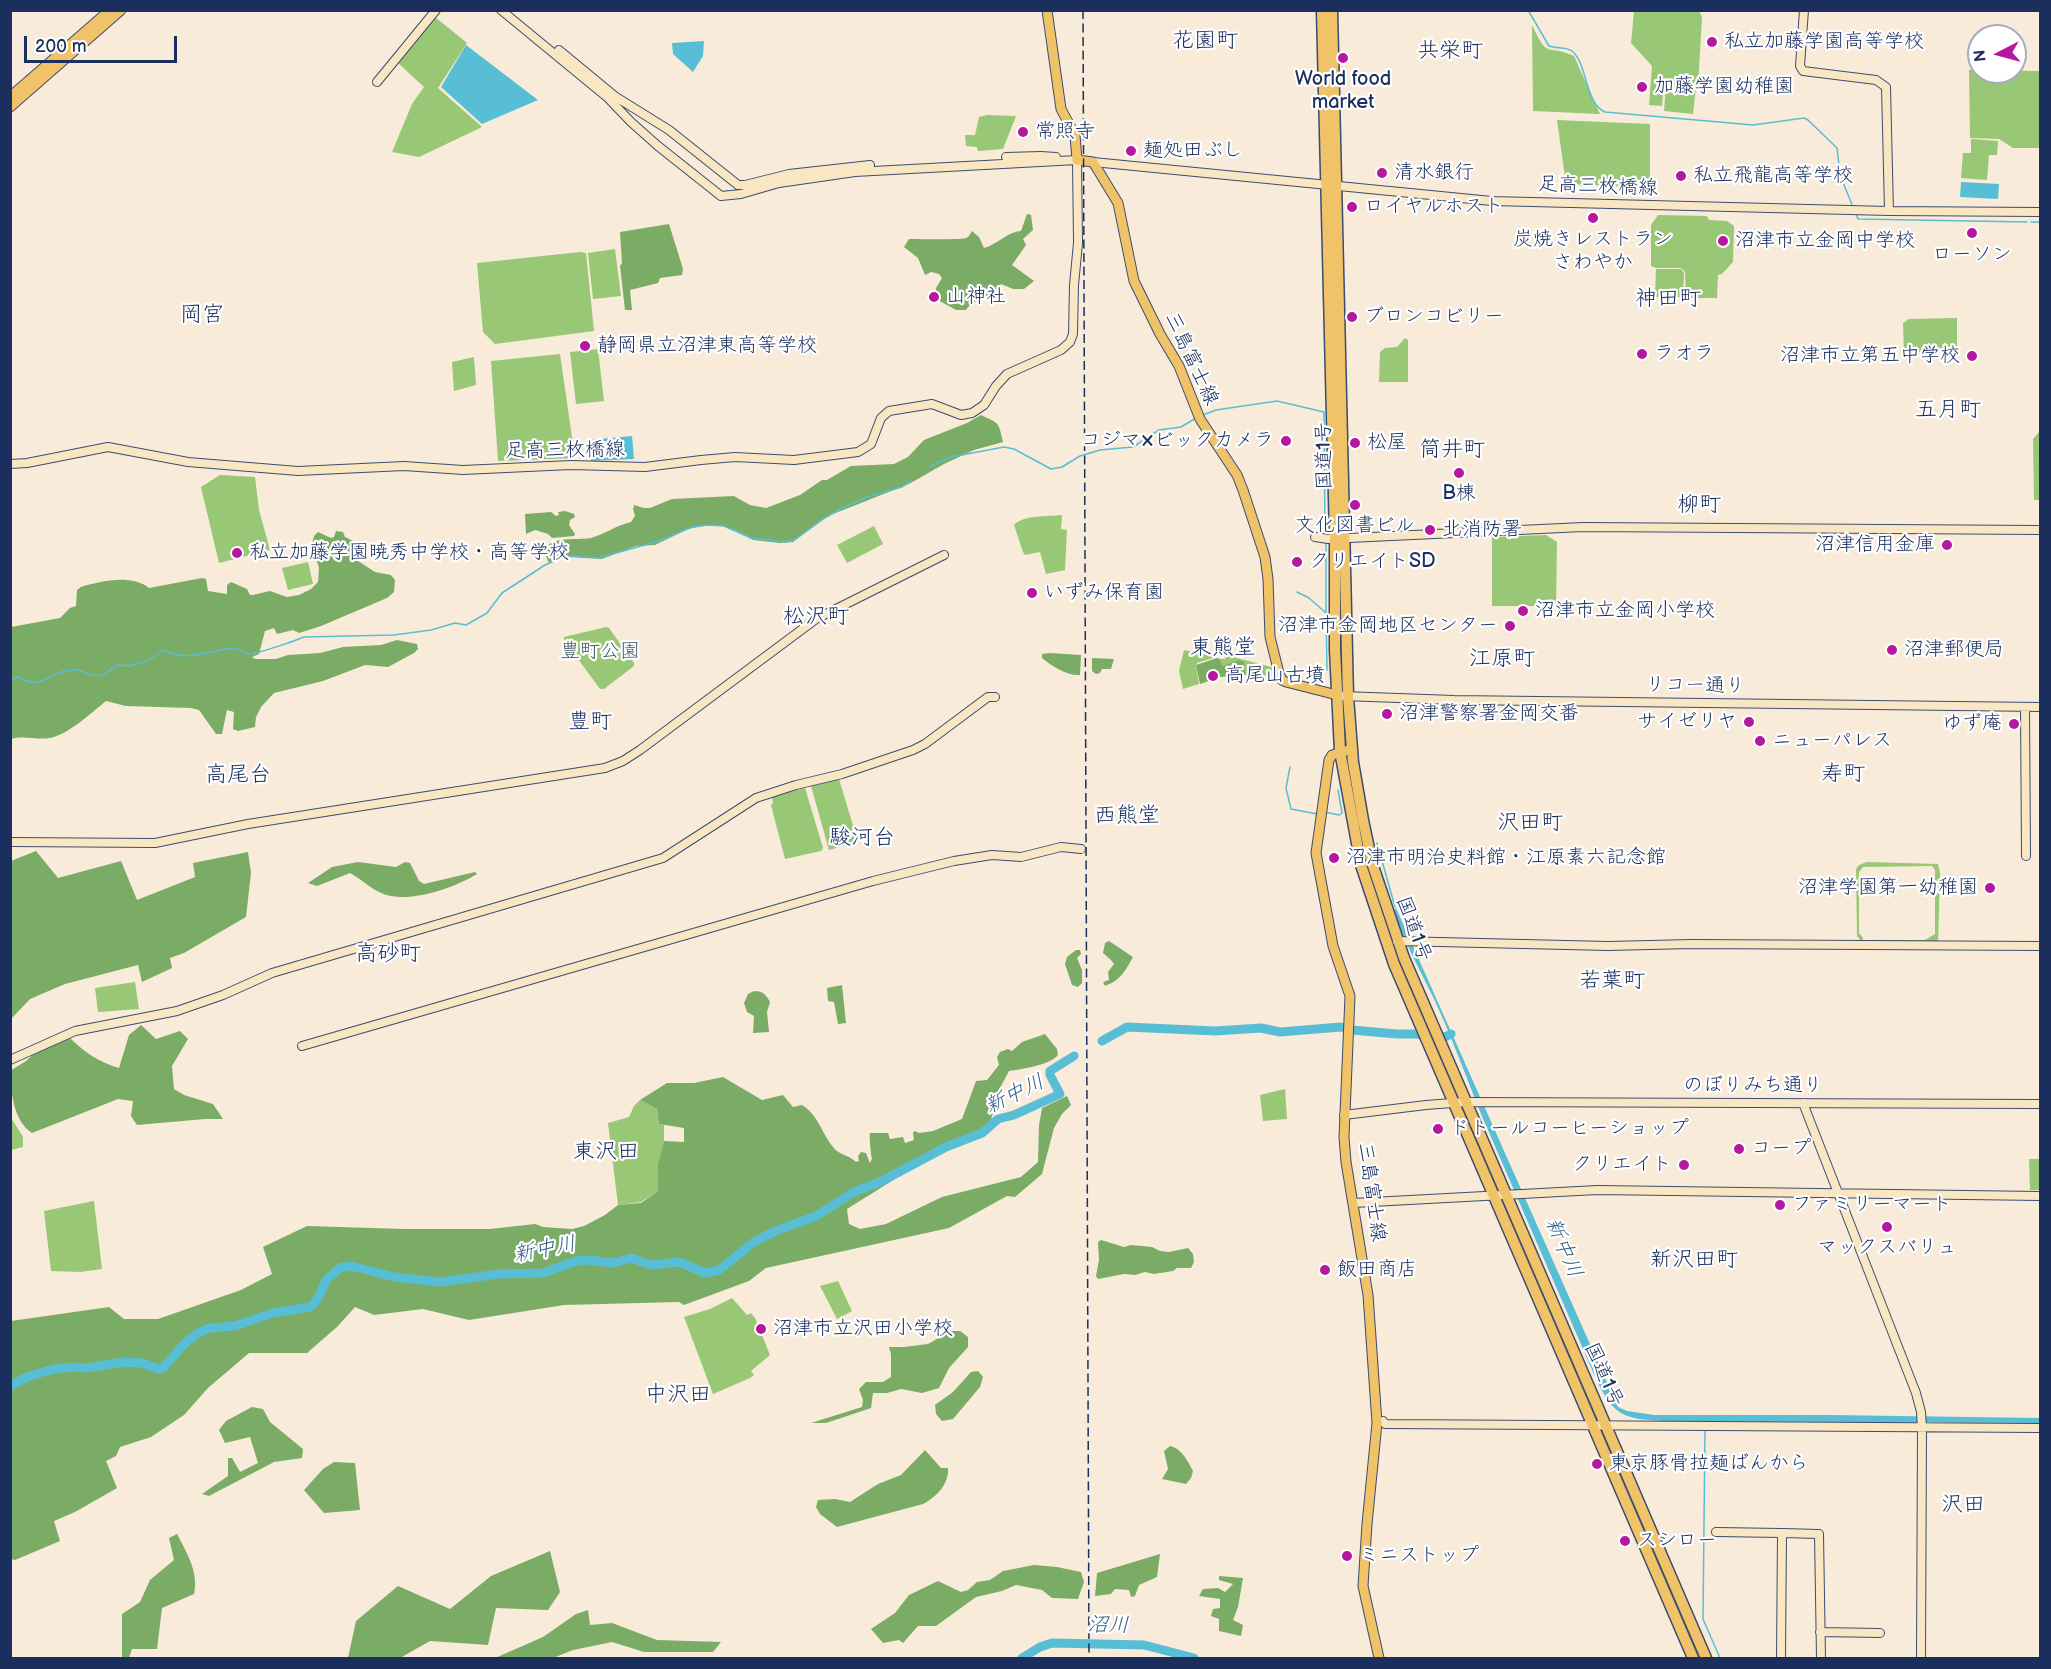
<!DOCTYPE html>
<meta charset="utf-8">
<style>
body{margin:0}
#map{position:relative;width:2051px;height:1669px;overflow:hidden;background:#f8ebd9;font-family:"Balsamiq Sans",sans-serif}
canvas{display:block}
.frame{position:absolute;inset:0;border:12px solid #1b2f5e;pointer-events:none}
.north{position:absolute;left:1967px;top:24px;width:60px;height:60px;box-sizing:border-box;background:#fff;border:2px solid #a4acbf;border-radius:50%;rotate:264deg;font-size:16px;font-weight:700;line-height:24px;text-align:center;color:#1b2f5e}
.north::after{content:'';display:block;margin:auto;width:21px;height:27px;background:#b5179e;clip-path:polygon(50% 0,100% 100%,50% 72%,0 100%)}
.scale{position:absolute;left:24px;top:36px;width:153px;height:27px;box-sizing:border-box;border:3px solid #1b2f5e;border-top:0;padding-left:8px;font-size:18px;line-height:21px;white-space:nowrap;color:#1b2f5e;-webkit-text-stroke:4px #fff;paint-order:stroke}
</style>
<div id="map">
<canvas width="2051" height="1669"></canvas>
<div class="frame"></div>
<div class="north">N</div>
<div class="scale">200 m</div>
</div>
<script>
const c = document.querySelector('canvas').getContext('2d');
c.lineJoin = 'round';
function fill(path, color) {
  c.fillStyle = color;
  c.fill(path, 'evenodd');
}
function stroke(path, color, width, dash) {
  c.strokeStyle = color;
  c.lineWidth = width;
  c.lineCap = dash ? 'butt' : 'round';
  c.setLineDash(dash || []);
  c.stroke(path);
}
function write(font, color, halo, rows, align = 'center') {
  c.font = font + ' "Balsamiq Sans","Klee One",sans-serif';
  c.lineWidth = 4.5;
  c.setLineDash([]);
  c.textBaseline = 'middle';
  c.strokeStyle = halo;
  c.fillStyle = color;
  for (const [text, x, y, turn = 0] of rows) {
    c.save();
    c.translate(x, y);
    c.rotate((+turn || 0) * Math.PI / 180);
    c.textAlign = isNaN(turn) ? turn : align;
    if (halo) c.strokeText(text, 0, 0);
    c.fillText(text, 0, 0);
    c.restore();
  }
}
const green = new Path2D(`
 M1634 11H1699L1702 17 1698 86 1664 84 1662 106 1649 105 1652 66 1631 43Z
 M435 17 467 43 438 88 482 127 419 157 392 152 412 104 424 87 397 62Z
 M1532 25C1549 61 1545 43 1574 56L1600 114 1533 111Z
 M1969 70 2040 71V148H2013L1999 139 1970 138Z
 M1666 85 1696 88 1693 114 1664 111Z
 M987 115 1016 116 1003 149 978 151 977 147 966 146 965 135H975L979 117Z
 M1557 120 1650 124V187L1566 184Z
 M1971 139 1998 141 1997 155H1989L1987 180 1961 178 1963 153H1971Z
 M1658 215 1707 216 1709 220 1727 221 1734 226 1733 262 1722 274 1718 275 1717 298H1686L1685 272 1681 268H1656L1651 266V225Z
 M615 249 621 296 593 299 588 253Z
 M580 252 586 253 594 331 495 344 483 332 477 263Z
 M1656 269H1681L1684 273 1683 297H1655Z
 M1957 318V352H1904L1903 323 1909 319Z
 M1405 338 1408 340V382H1379L1380 352 1385 348 1397 347Z
 M598 349 604 401 576 404 570 352Z
 M560 354 575 458 498 461 491 361Z
 M474 357 476 385 454 391 452 362Z
 M2040 431V500H2034L2033 439Z
 M220 475 255 477 259 510 270 550 219 563 201 487Z
 M1062 515 1061 529 1067 530 1065 570 1046 574 1040 552 1025 555 1023 552 1014 525C1025 514 1048 517 1062 515Z
 M874 526 883 544 847 563 837 545Z
 M1546 535 1557 542 1556 606H1492V537Z
 M308 562 313 584 288 590 282 568Z
 M606 627 609 628 634 663V666L604 689H600L564 640V637Z
 M1184 650 1216 657 1197 663 1196 665 1199 684 1183 689 1179 671Z
 M1226 655 1275 668V677L1260 678 1246 675 1244 661 1242 660 1223 666 1220 659H1225Z
 M839 779 858 842 829 850 811 786Z
 M805 788 823 848 821 851 785 859 771 805 773 803 772 797Z
 M1867 862 1938 864 1940 873 1938 944 1866 943 1867 940H1925L1935 934V870L1932 866 1863 867 1859 872V933L1863 938 1862 942 1857 936 1856 869 1859 865Z
 M135 982 139 1009 98 1012 95 988Z
 M1285 1089 1287 1119 1263 1121 1260 1095Z
 M640 1100 657 1109 659 1124 664 1125V1141L658 1166V1191L641 1202 618 1205 608 1123 629 1117 634 1106Z
 M10 1116 23 1137V1147L11 1150Z
 M2040 1120V1190H2030L2029 1159H2040Z
 M94 1201 102 1269 80 1272 51 1271 44 1211Z
 M838 1281 852 1311 837 1319 820 1286Z
 M732 1298 747 1315 751 1313 755 1318 770 1355 751 1371 754 1375 750 1378 713 1394 684 1317 710 1309Z`);
const forest = new Path2D(`
 M1027 214 1031 215 1033 230 1023 239 1026 245 1012 265 1034 281 1024 289H1013L1001 284 993 296C982 299 972 300 966 310H956L936 299V288L942 278 939 274 931 272 925 275 918 258 904 247 909 239C917 239 963 240 966 238 969 237 970 234 972 231L979 237 984 248C998 244 1007 232 1021 231Z
 M669 224 683 269 682 275 660 278 658 283 630 290 632 310H625L620 266 622 263 620 232Z
 M981 415C998 424 998 419 1003 442L974 450 944 464 909 484 828 516 793 542 780 543 753 540 735 530 721 526H703L688 529 655 545 636 546 602 559 568 557 549 563C534 533 577 541 591 538 605 534 617 525 631 522L635 516 633 509 634 505 644 508H650L672 499 734 496 750 505 766 508 800 495 822 480H827L851 466 894 464 908 457 924 440 967 423Z
 M565 511 574 514 575 517 570 520 569 525 575 534 574 536 552 538 548 534 535 530 526 534 525 514 551 512 556 516 559 515 558 512Z
 M336 531 343 532 345 537 353 541 358 561 375 572 391 575 395 580 394 592 387 598 321 626 299 633 293 630 277 634 274 628 265 631 259 654 252 657 255 659H276L288 655 320 653 343 647 381 645 397 640 417 644 418 649 414 653 388 667 365 665 323 681 274 693 261 707 256 717 255 727 238 731 233 729 234 712 227 710 222 734H216L199 710 191 708 126 706 106 701C92 712 67 736 49 738 36 740 24 735 11 739V627L60 618 70 608 76 606 77 590 81 587C102 581 131 574 149 588L202 578 206 579 208 591 227 594V585L231 582 247 589 250 595H253L270 591 287 597 299 595 311 589 318 582 319 568 312 544 314 536 318 532 331 538 334 537Z
 M1050 653 1081 655 1080 675C1067 676 1052 666 1042 658V654Z
 M1092 658 1114 659 1111 669H1102L1100 673 1096 674 1092 671Z
 M1217 658 1220 659 1223 666 1239 660 1244 661 1246 675 1221 677 1200 684 1196 665Z
 M36 851 58 878 121 861 137 900 195 877 193 863 248 852 251 873 246 917 184 953 170 958 172 968 142 982 138 965 65 984 30 999 11 1019V861Z
 M358 862 396 867 405 862 410 863 419 881 424 884 475 872 477 874C456 887 416 901 391 896 376 894 363 880 350 873L317 886 308 883 332 867Z
 M1109 941 1133 957C1126 970 1120 981 1105 986L1103 982 1109 980 1108 972 1114 964 1111 960 1103 953 1105 943Z
 M1076 950H1080L1081 954 1077 958 1082 970V983L1078 987 1072 985 1065 964 1067 957Z
 M842 985 846 1023 838 1024 834 1002 828 1001 827 988Z
 M754 991C762 991 766 994 770 1002L767 1012 769 1032 753 1033 754 1016 747 1012 744 1003 748 994Z
 M141 1025 156 1039 180 1031 188 1039 172 1066 174 1089 184 1095 213 1104 223 1119H205L137 1125 131 1116 133 1101 118 1099 32 1133C13 1121 11 1091 10 1071L26 1061 46 1043 68 1036C83 1051 98 1062 119 1068L129 1035Z
 M1045 1034 1057 1049 1058 1055C1050 1065 1022 1069 1009 1071L992 1103 993 1113 989 1126 983 1134 919 1164 847 1209 849 1224 860 1229 886 1224 942 1197 1021 1177 1038 1162 1039 1125 1042 1108 1067 1096 1071 1105 1062 1114 1054 1128 1042 1174 1015 1197 1007 1196 949 1228 766 1268 749 1281 684 1305 679 1302 564 1305 469 1320 423 1309 374 1315 355 1307 337 1327 307 1353H249L208 1388 184 1415 151 1437 120 1447 116 1456 106 1461 117 1488 75 1512 54 1521 60 1541 15 1560 11 1559V1321L109 1307 124 1319H158L241 1290 272 1274 263 1247 307 1226 405 1229H490L535 1224 543 1227 572 1229 584 1226 605 1215 618 1205 641 1203 658 1191V1164L664 1141 684 1142V1128L659 1124 657 1109 640 1100 667 1083H694L723 1077 762 1100 783 1095 793 1107 802 1105C819 1116 821 1132 833 1147 839 1155 849 1155 856 1162L859 1161 858 1156 861 1152 866 1153 870 1163 872 1159C871 1155 869 1137 870 1133H888L890 1139 903 1137 905 1143 914 1140 913 1132 915 1131 919 1133 933 1131 962 1119 976 1081 987 1080 999 1065 997 1057 1000 1052 1008 1049 1012 1051 1022 1042Z
 M1101 1240 1124 1247 1131 1245 1152 1247 1160 1251 1169 1252 1188 1248 1193 1254 1194 1262 1191 1268H1177L1173 1271 1154 1274 1145 1272 1135 1275 1124 1274 1098 1279 1096 1276 1099 1260 1098 1242Z
 M951 1331H960L968 1337V1347L949 1368 939 1388 922 1393 901 1389 887 1393H873L871 1408 826 1423H811L862 1407 863 1400 859 1389 866 1382H883L891 1377V1354L889 1347H904L928 1344Z
 M978 1371 983 1377 980 1387 953 1419 942 1421 936 1414 935 1405 953 1392 971 1372Z
 M252 1407 263 1409 270 1422 303 1449 302 1458 274 1462 209 1496 202 1494 228 1476V1458H232L240 1472 258 1463 250 1437 225 1443 219 1430 226 1421Z
 M1170 1446C1181 1448 1188 1461 1193 1471L1191 1478 1186 1484 1162 1479 1168 1469 1164 1451Z
 M925 1450 941 1468H948C949 1485 936 1497 923 1504L837 1527 820 1514 816 1507 818 1500 835 1499 850 1502 878 1484 901 1475Z
 M334 1462 355 1463 360 1510 324 1513 304 1490 323 1469Z
 M177 1534C187 1553 199 1573 194 1594L162 1608 157 1649H132L129 1658H122V1614L140 1602 150 1580 174 1560 169 1538Z
 M550 1551 560 1592 548 1610 496 1608 488 1645 430 1641 400 1658H348L356 1621 398 1586 450 1609 491 1576Z
 M1160 1554 1157 1577 1139 1585 1135 1596 1131 1597 1129 1590 1115 1589 1111 1594 1095 1596 1097 1573Z
 M1034 1565 1057 1567 1081 1572 1084 1582 1078 1599 1052 1598 1042 1590 1016 1585 1002 1591 976 1597 936 1626H918L903 1643 899 1640 883 1643 871 1629 895 1613 909 1595 938 1581 961 1592 968 1590 977 1582 990 1580 1003 1571Z
 M1219 1576 1243 1578 1238 1607 1233 1620 1243 1625 1241 1636 1219 1631V1619L1211 1616 1213 1609 1220 1608V1599L1199 1596 1203 1589 1218 1588 1225 1592 1233 1584 1219 1580Z
 M588 1610 590 1625 612 1623 657 1640 721 1642 713 1652H644L612 1642 573 1650 553 1658H495L543 1637 576 1614Z`);
const water = new Path2D(`
 M704 41 703 56 693 72 673 54 672 43Z
 M466 45 538 100 482 124 441 87Z
 M1961 182 1999 184 1998 199 1960 197Z
 M632 436 634 459 591 461 588 440Z
 M1396 908 1618 1407 1627 1411 1654 1415H1830L2040 1418V1423L1662 1421C1623 1419 1613 1415 1596 1379L1481 1114C1466 1076 1452 1038 1434 999 1420 970 1404 942 1394 911Z`);
const stream = new Path2D(`
 M1528 10 1549 46C1556 49 1566 46 1572 51 1588 64 1584 102 1605 112L1753 125 1804 118 1808 120 1837 148 1840 175 1853 207
 M1856 214 1858 219 2027 222
 M2031 222H2040
 M1203 415 1216 410 1277 401 1324 412 1325 535
 M930 466 951 457 1004 447 1014 449 1051 469 1062 467 1080 456 1100 450 1133 447 1159 430 1181 427 1196 418
 M1326 543V613
 M1297 592 1309 598 1326 613 1327 670
 M10 680 18 677C42 691 48 672 71 670 82 668 88 677 99 676 105 675 113 667 119 665L130 666 148 661 164 650C187 663 209 650 233 648 239 648 244 654 250 654 259 653 295 641 304 637L394 635 431 630 455 623 466 625 487 613 502 593 545 565 563 557 573 556 598 558 659 541 692 527 708 525 724 526 751 538 786 542 794 540 823 519 844 507 870 496 902 487 911 481
 M1290 767 1286 788 1291 809 1317 814
 M1325 812 1339 815 1342 813 1338 790
 M1377 843 1395 907
 M1705 1428 1703 1619 1720 1658`);
const river = new Path2D(`
 M1102 1041 1127 1027 1215 1031 1261 1028 1280 1032 1341 1027 1352 1030 1397 1034H1415L1445 1037 1451 1034
 M10 1386 29 1376 54 1369 73 1367 87 1368 123 1362 142 1363 159 1369 163 1368 186 1342 200 1332 210 1328 235 1326 273 1313 310 1307 317 1300 327 1279 340 1268 351 1266 395 1277 439 1282 499 1274 543 1273 576 1261 588 1260 614 1263 631 1258 651 1265 679 1262 705 1273 719 1270 754 1242 773 1232 816 1216 854 1192 882 1181 946 1147 982 1133 998 1119 1014 1115 1060 1094 1050 1075V1071L1074 1056
 M1022 1658 1040 1647 1052 1643 1144 1645 1194 1658`);
const secondary = new Path2D(`
 M501 10 608 98 631 122 658 146 721 196 741 194 779 183 855 172 1077 160
 M1804 10 1800 66 1803 71 1876 80 1886 87 1889 211
 M559 50 616 97 669 130 738 185H745L789 174 870 165
 M377 82 436 10
 M1006 157 1041 156 1056 157
 M1093 162 1492 201 1889 211 2040 212
 M10 464 27 463 108 447 188 462 298 471 404 466 463 470 571 465 645 467 701 460 735 457 794 460 858 452 871 444 881 418 889 411 932 404 961 415 972 413 984 405 996 386 1007 374 1061 350 1070 342 1073 334 1074 285 1078 243 1077 160
 M1315 537 1328 539 1583 527 2040 530
 M1342 696 1454 700 2040 707
 M2025 707 2026 856
 M10 842 155 843 248 824 605 768 623 761 640 750 816 619 944 555
 M1397 941 1608 946 1692 944 2040 946
 M302 1046 873 881 954 861 992 855 1021 857 1061 847 1081 849
 M10 1060 75 1031 177 1011 223 995 272 973 663 858 756 798 796 785 842 774 913 750 925 744 988 697H995
 M1803 1103 1916 1393 1921 1412 1922 1428 1921 1658
 M1344 1115 1426 1105 1465 1102 2040 1104
 M1353 1203 1597 1190 2040 1196
 M1383 1421 1385 1424 2040 1428
 M1716 1532 1782 1533 1781 1658
 M1782 1533 1819 1534 1821 1658
 M1820 1632 1880 1633`);
const primary = new Path2D(`
 M1047 10 1061 109 1075 135 1077 160 1093 162 1118 203 1134 281 1160 334 1179 366 1200 419 1237 475 1243 490 1265 557 1268 579 1270 637 1279 673 1282 680 1286 682 1337 695
 M10 97 110 10
 M10 107 121 10
 M1352 749 1332 755 1329 760 1316 853 1333 946 1350 996 1344 1137 1346 1162 1368 1295 1377 1423 1367 1524 1363 1586 1379 1658`);
const highway = new Path2D(`
 M1322 10 1335 538V650L1340 751 1361 865 1394 964 1693 1658
 M1332 10 1348 697 1353 762 1363 820 1372 863 1404 958 1706 1658`);
const rail = new Path2D(`
 M1083 10 1089 1658`);
const markers = [
 [1712,42,6,"#b5179e"],
 [1343,58,6,"#b5179e"],
 [1642,87,6,"#b5179e"],
 [1023,132,6,"#b5179e"],
 [1131,151,6,"#b5179e"],
 [1382,173,6,"#b5179e"],
 [1681,176,6,"#b5179e"],
 [1352,207,6,"#b5179e"],
 [1593,218,6,"#b5179e"],
 [1972,233,6,"#b5179e"],
 [1723,241,6,"#b5179e"],
 [934,297,6,"#b5179e"],
 [1352,317,6,"#b5179e"],
 [585,346,6,"#b5179e"],
 [1642,354,6,"#b5179e"],
 [1972,356,6,"#b5179e"],
 [1286,441,6,"#b5179e"],
 [1355,443,6,"#b5179e"],
 [1459,473,6,"#b5179e"],
 [1355,505,6,"#b5179e"],
 [1430,530,6,"#b5179e"],
 [1947,545,6,"#b5179e"],
 [237,553,6,"#b5179e"],
 [1297,562,6,"#b5179e"],
 [1032,593,6,"#b5179e"],
 [1523,611,6,"#b5179e"],
 [1510,626,6,"#b5179e"],
 [1892,650,6,"#b5179e"],
 [1213,676,6,"#b5179e"],
 [1387,714,6,"#b5179e"],
 [1749,722,6,"#b5179e"],
 [2014,724,6,"#b5179e"],
 [1760,741,6,"#b5179e"],
 [1334,858,6,"#b5179e"],
 [1990,888,6,"#b5179e"],
 [1438,1129,6,"#b5179e"],
 [1739,1149,6,"#b5179e"],
 [1684,1165,6,"#b5179e"],
 [1780,1205,6,"#b5179e"],
 [1887,1227,6,"#b5179e"],
 [1325,1270,6,"#b5179e"],
 [761,1329,6,"#b5179e"],
 [1597,1464,6,"#b5179e"],
 [1625,1541,6,"#b5179e"],
 [1347,1556,6,"#b5179e"]
];
const poiNames = [
 ["私立加藤学園高等学校",1724,42],
 ["World food",1343,80,"center"],
 ["market",1343,103,"center"],
 ["加藤学園幼稚園",1654,87],
 ["常照寺",1035,132],
 ["麺処田ぶし",1143,151],
 ["清水銀行",1394,173],
 ["私立飛龍高等学校",1693,176],
 ["ロイヤルホスト",1364,207],
 ["炭焼きレストラン",1593,240,"center"],
 ["さわやか",1593,263,"center"],
 ["沼津市立金岡中学校",1735,241],
 ["ローソン",1972,255,"center"],
 ["山神社",946,297],
 ["ブロンコビリー",1364,317],
 ["静岡県立沼津東高等学校",597,346],
 ["ラオラ",1654,354],
 ["沼津市立第五中学校",1960,356,"right"],
 ["コジマ×ビックカメラ",1274,441,"right"],
 ["松屋",1367,443],
 ["B棟",1459,494,"center"],
 ["文化図書ビル",1355,526,"center"],
 ["北消防署",1442,530],
 ["沼津信用金庫",1935,545,"right"],
 ["私立加藤学園暁秀中学校・高等学校",249,553],
 ["クリエイトSD",1309,562],
 ["いずみ保育園",1044,593],
 ["沼津市立金岡小学校",1535,611],
 ["沼津市金岡地区センター",1498,626,"right"],
 ["沼津郵便局",1904,650],
 ["高尾山古墳",1225,676],
 ["沼津警察署金岡交番",1399,714],
 ["サイゼリヤ",1737,722,"right"],
 ["ゆず庵",2002,724,"right"],
 ["ニューパレス",1772,741],
 ["沼津市明治史料館・江原素六記念館",1346,858],
 ["沼津学園第一幼稚園",1978,888,"right"],
 ["ドトールコーヒーショップ",1450,1129],
 ["コープ",1751,1149],
 ["クリエイト",1672,1165,"right"],
 ["ファミリーマート",1792,1205],
 ["マックスバリュ",1887,1248,"center"],
 ["飯田商店",1337,1270],
 ["沼津市立沢田小学校",773,1329],
 ["東京豚骨拉麺ばんから",1609,1464],
 ["スシロー",1637,1541],
 ["ミニストップ",1359,1556]
];
const streetNames = [
 ["足高三枚橋線",1598,187,2],
 ["三島富士線",1191,359,65],
 ["足高三枚橋線",565,451,-1],
 ["国道1号",1325,456,-91],
 ["リコー通り",1695,686,1],
 ["国道1号",1413,929,70],
 ["のぼりみち通り",1753,1086],
 ["三島富士線",1371,1192,82],
 ["国道1号",1603,1375,66]
];
const parkNames = [
 ["豊町公園",600,652]
];
const waterNames = [
 ["新中川",1015,1095,-26],
 ["新中川",1563,1248,67],
 ["新中川",545,1250,-11],
 ["沼川",1108,1626,1]
];
const quarterNames = [
 ["花園町",1205,41],
 ["共栄町",1450,51],
 ["神田町",1668,299],
 ["岡宮",202,315],
 ["五月町",1948,410],
 ["筒井町",1452,450],
 ["柳町",1699,505],
 ["松沢町",816,617],
 ["東熊堂",1223,648],
 ["江原町",1502,659],
 ["豊町",590,722],
 ["寿町",1843,774],
 ["高尾台",238,775],
 ["西熊堂",1127,816],
 ["沢田町",1530,823],
 ["駿河台",862,838],
 ["高砂町",388,954],
 ["若葉町",1612,981],
 ["東沢田",606,1152],
 ["新沢田町",1694,1260],
 ["中沢田",678,1395],
 ["沢田",1963,1505]
];
fill(green, '#98c775');
fill(forest, '#7aac66');
fill(water, '#58bed5');
stroke(stream, '#58bed5', 1.5);
stroke(river, '#58bed5', 9);
stroke(secondary, '#3c4b70', 10);
stroke(primary, '#3c4b70', 11);
stroke(highway, '#3c4b70', 13);
stroke(secondary, '#f9e7c3', 8);
stroke(primary, '#f1c369', 9);
stroke(highway, '#f1c369', 10);
stroke(rail, '#1b2f5e', 1.5, [9, 4.5]);
for (const [x, y, r, color] of markers) {
  const dot = new Path2D();
  dot.arc(x, y, r, 0, 2 * Math.PI);
  c.fillStyle = color;
  c.fill(dot);
  stroke(dot, '#fff', 2);
}
write('20px', '#1b2f5e', '#fff', poiNames, 'left');
write('20px', '#1b2f5e', '#fff', streetNames);
write('20px', '#405d65', '#fff', parkNames);
write('italic 21px', '#306188', '#fff', waterNames);
write('22px', '#1b2f5e', '#fff', quarterNames);
</script>
